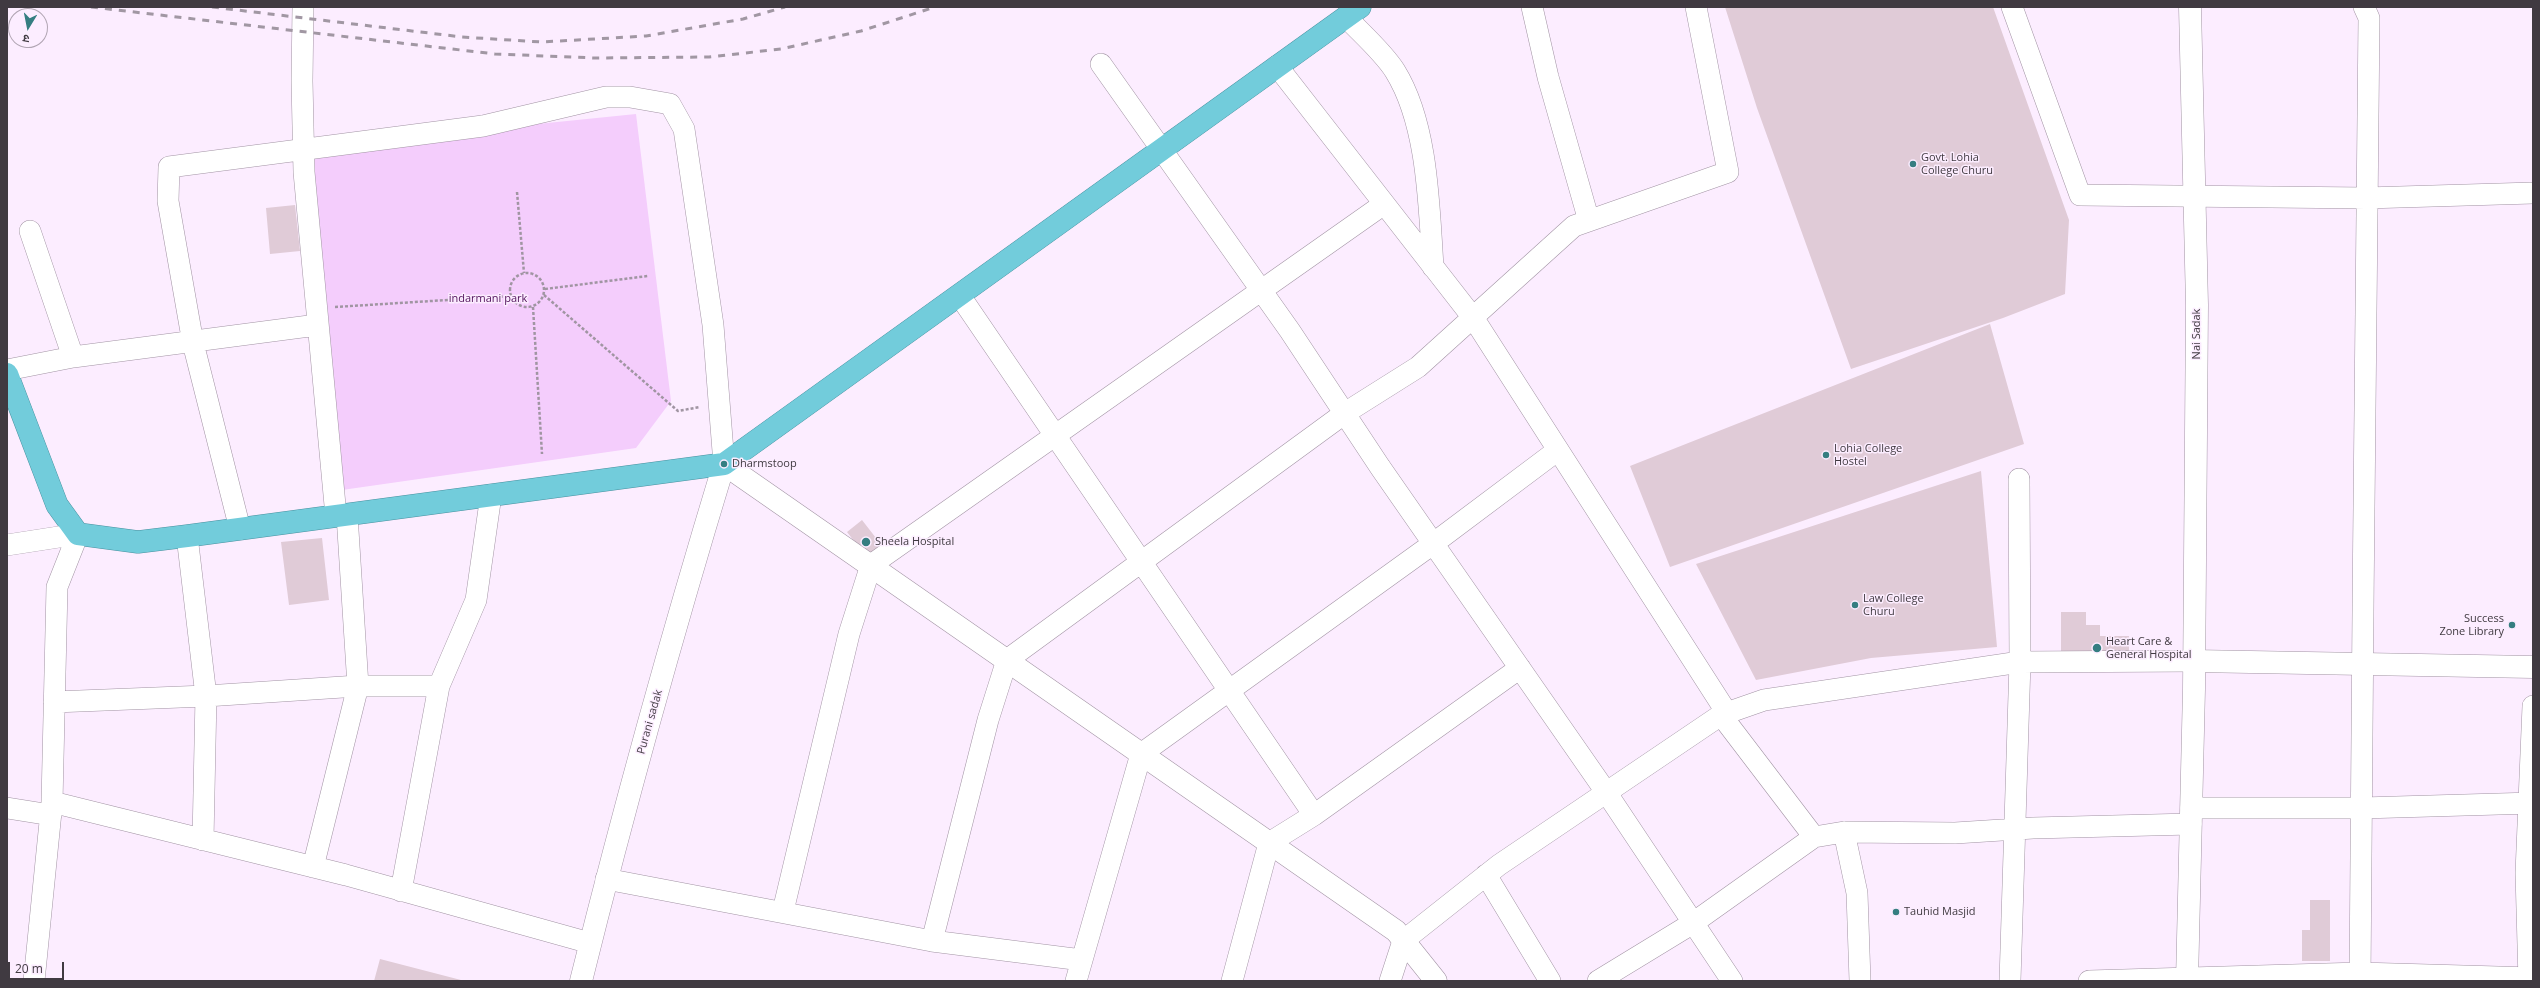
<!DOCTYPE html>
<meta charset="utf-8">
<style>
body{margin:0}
#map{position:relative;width:2540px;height:988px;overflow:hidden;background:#fcedff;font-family:"Open Sans","Noto Sans Devanagari",sans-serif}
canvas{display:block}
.frame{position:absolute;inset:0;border:8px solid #403a41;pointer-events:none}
.north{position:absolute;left:8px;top:8px;width:40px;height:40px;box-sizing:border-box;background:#fcedff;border:1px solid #b1a5b3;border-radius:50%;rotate:190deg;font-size:11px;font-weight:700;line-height:16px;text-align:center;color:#403a41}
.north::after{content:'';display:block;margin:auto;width:14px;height:18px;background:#357e81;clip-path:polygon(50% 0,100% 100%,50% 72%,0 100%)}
.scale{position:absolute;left:8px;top:962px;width:56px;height:18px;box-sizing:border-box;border:2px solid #403a41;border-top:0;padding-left:5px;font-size:12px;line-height:14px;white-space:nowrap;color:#403a41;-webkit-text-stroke:3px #fcedff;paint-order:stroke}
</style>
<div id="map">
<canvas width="2540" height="988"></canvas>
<div class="frame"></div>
<div class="north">उ</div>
<div class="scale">20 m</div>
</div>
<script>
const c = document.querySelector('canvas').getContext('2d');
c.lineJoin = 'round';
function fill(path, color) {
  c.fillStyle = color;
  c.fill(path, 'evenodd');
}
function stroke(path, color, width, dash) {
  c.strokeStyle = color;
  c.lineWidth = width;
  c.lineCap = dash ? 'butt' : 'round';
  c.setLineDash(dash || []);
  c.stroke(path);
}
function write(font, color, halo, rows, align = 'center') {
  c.font = font + ' "Open Sans",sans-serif';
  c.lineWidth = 3;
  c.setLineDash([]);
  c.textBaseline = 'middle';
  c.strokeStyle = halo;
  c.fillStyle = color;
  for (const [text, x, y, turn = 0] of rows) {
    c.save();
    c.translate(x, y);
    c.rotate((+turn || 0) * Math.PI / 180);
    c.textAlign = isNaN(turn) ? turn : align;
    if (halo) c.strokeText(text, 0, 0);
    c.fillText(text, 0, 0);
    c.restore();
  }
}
const green = new Path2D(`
 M636 114 671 401 636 448 342 490 301 148Z`);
const building = new Path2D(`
 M1725 7H1993L2069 220 2065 294 2003 318 1851 369 1757 108Z
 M295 205 300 251 270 254 266 208Z
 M1990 324 2024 444 1670 567 1630 466Z
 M1981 471 1997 647 1871 658 1756 680 1696 564Z
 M862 520 883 547 868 559 847 532Z
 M322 538 329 600 289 605 281 542Z
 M2061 612H2086V625H2100V636H2129V659L2061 658Z
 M2310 900H2330V961H2302V930H2310Z
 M380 959 461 980V981H374Z`);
const path = new Path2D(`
 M517 192 524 273
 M510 290a17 17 0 1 1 34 0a17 17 0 1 1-34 0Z
 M545 289 648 276
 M544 295 678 411 700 407
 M335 307 511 296
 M533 307 542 454`);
const minor = new Path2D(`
 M303 7 302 81 304 172 336 516
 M1532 7 1548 77 1589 221
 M2012 7 2080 195 2366 198 2533 193
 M1346 17C1361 33 1384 53 1395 71 1428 124 1429 206 1433 267
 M1101 64 1290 331 1380 467 1606 792 1732 981
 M1277 66 1474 319 1727 713
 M30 231 73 357
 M960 296 1314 815
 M7 370 73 357 317 325
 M240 529 193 343 168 201 169 167 483 126 606 97H630L670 104 684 129 713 325 724 464
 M187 536 206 696 203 840
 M7 545 78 534 57 587 52 802 34 981
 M54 702 206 696 358 686H439
 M1721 715 1814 837
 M52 802 346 875 590 943
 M7 808 51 815
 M2191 808H2362L2533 803
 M1844 832 1857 893 1860 981
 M313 867 358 686 347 515
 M1486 875 1550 981
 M606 879 932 941 1082 960
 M401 891 439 686 476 600 491 495
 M783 911 849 634 871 565 1384 204
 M932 941 988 720 1007 660 1345 413 1418 367 1574 226 1728 172 1696 7
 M1076 981 1141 754 1434 543 1558 450
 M1232 981 1269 843 1314 815 1520 668
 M1390 981 1403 941 1499 865 1721 715 1764 700 2020 662 2194 661
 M1598 981 1693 923 1814 837 1844 832 1955 833 2033 828 2191 824
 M2010 981 2020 662 2019 479
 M2089 981 2360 973 2533 978
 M2360 981C2364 660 2363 339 2369 18L2364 7
 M2529 981 2526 873 2533 706`);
const tertiary = new Path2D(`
 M724 464 1396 931 1436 981`);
const secondary = new Path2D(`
 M2194 661 2533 667
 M581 981C624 808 672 635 724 464
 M2187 981 2194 689 2197 305 2190 7`);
const trunk = new Path2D(`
 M7 374 57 505 78 534 138 542 187 536 724 464 1360 7`);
const rail = new Path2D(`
 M91 7 495 54 595 58 709 57 781 49 861 31 935 7
 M212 7 462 37 542 42 646 36 743 19 785 7`);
const markers = [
 [1913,164,4,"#357e81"],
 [1826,455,4,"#357e81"],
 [724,464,4,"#357e81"],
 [866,542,5,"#357e81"],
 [1855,605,4,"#357e81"],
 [2512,625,4,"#357e81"],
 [2097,648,5,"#357e81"],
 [1896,912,4,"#357e81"]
];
const poiNames = [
 ["Govt. Lohia",1921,158],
 ["College Churu",1921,171],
 ["Lohia College",1834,449],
 ["Hostel",1834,462],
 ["Dharmstoop",732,464],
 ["Sheela Hospital",875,542],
 ["Law College",1863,599],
 ["Churu",1863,612],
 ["Success",2504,619,"right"],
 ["Zone Library",2504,632,"right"],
 ["Heart Care &",2106,642],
 ["General Hospital",2106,655],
 ["Tauhid Masjid",1904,912]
];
const parkNames = [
 ["indarmani park",488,299]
];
const streetNames = [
 ["Nai Sadak",2197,334,-90],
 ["Purani sadak",650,722,-74]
];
fill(green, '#f4cdfc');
fill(building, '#e0cbd7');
stroke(minor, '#a294a4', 22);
stroke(tertiary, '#a294a4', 23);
stroke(secondary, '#a294a4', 23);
stroke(trunk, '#49919f', 23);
stroke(path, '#a095a2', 2.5, [3, 2]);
stroke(minor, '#fff', 21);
stroke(tertiary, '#fff', 22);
stroke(secondary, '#fff', 22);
stroke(trunk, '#72ccdb', 22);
stroke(rail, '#a197a3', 3, [7, 7]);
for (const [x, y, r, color] of markers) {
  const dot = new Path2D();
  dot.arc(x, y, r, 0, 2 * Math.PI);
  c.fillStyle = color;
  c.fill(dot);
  stroke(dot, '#fcedff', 1.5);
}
write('11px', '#403a41', '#fcedff', poiNames, 'left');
write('11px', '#52135d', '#fcedff', parkNames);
write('11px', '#403a41', '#fcedff', streetNames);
</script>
